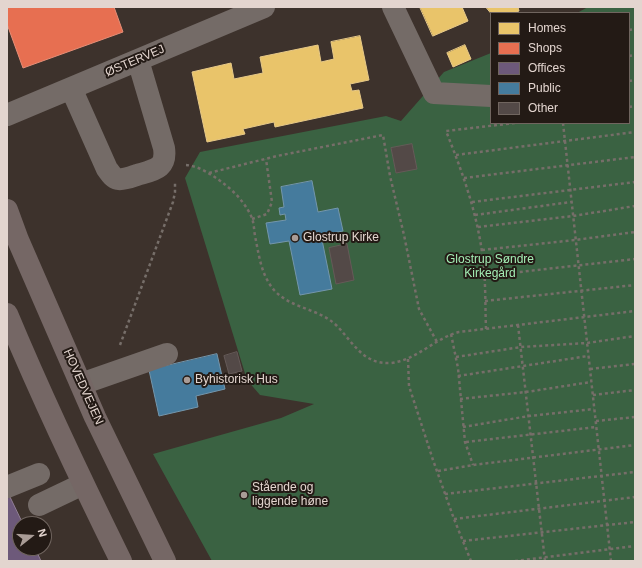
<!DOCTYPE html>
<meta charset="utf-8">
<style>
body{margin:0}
#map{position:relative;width:642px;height:568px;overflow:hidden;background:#3d322c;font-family:Arial,sans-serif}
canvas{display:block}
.frame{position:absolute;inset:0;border:8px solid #e3d5cf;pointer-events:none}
.legend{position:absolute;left:490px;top:12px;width:140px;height:112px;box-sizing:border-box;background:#231a15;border:1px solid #70655f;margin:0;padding:5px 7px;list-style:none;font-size:12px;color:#e3d5cf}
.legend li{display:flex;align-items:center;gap:8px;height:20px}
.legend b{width:20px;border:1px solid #70655f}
.north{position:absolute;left:12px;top:516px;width:40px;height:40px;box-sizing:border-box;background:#231a15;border:1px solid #70655f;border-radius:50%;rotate:73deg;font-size:11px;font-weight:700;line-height:16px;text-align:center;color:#e3d5cf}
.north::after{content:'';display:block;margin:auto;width:14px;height:18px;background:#a99c96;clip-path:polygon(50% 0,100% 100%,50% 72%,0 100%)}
</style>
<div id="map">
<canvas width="642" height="568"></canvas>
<div class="frame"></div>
<ul class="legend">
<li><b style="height:11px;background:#e9c46a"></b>Homes</li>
<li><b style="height:11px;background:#e76f51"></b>Shops</li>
<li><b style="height:11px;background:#6d597a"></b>Offices</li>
<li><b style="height:11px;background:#457b9d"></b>Public</li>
<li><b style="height:11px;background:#534947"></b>Other</li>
</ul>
<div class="north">N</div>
</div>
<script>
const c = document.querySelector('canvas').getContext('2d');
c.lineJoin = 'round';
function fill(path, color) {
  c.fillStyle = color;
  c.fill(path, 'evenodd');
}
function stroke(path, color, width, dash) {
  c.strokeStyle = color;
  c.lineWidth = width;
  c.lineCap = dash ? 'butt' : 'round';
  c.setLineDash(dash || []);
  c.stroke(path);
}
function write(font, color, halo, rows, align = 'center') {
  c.font = font + ' Arial,sans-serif';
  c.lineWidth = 4;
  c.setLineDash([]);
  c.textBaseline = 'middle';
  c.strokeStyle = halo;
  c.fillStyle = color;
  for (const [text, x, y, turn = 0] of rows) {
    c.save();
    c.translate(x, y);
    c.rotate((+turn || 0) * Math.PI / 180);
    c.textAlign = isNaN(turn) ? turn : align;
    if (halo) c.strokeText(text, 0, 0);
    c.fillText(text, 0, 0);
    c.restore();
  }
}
const green = new Path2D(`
 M588 7H635V561H212L153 454 281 418 314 404 260 395 247 380 185 178 200 152 386 116 401 121 444 72 491 53V123H629V13H577Z`);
const homes = new Path2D(`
 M420 7H462L468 21 433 36Z
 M486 7H518L519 11 514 13H491Z
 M360 36 369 80 350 84 352 91 359 90 363 108 275 127 274 122 243 129 245 134 207 142 192 72 231 63 234 79 263 73 260 57 318 45 321 62 334 59 331 42Z
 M465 45 471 59 453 67 447 53Z`);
const shops = new Path2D(`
 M7 7H114L123 32 23 68 7 24Z`);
const offices = new Path2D(`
 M10 497 23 524H20V548H35L41 561H7V499Z`);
const public = new Path2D(`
 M312 181 318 212 338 208 343 231 321 235 332 289 300 295 289 241 270 244 266 223 286 220 285 214 280 215 279 208 284 207 281 187Z
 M217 354 225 389 196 396 198 407 159 416 149 370Z`);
const building = new Path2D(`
 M412 144 417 169 396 173 391 148Z
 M347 244 354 280 336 284 329 248Z
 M237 352 242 371 229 374 224 356Z`);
const path = new Path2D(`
 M629 30 635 29
 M629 56 635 55
 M629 81 635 80
 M629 107 635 106
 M563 123 611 561
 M456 155 635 132
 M186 165C198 166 209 173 219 180 233 190 245 202 252 218 254 224 254 230 255 236 259 255 261 275 274 290 291 309 318 308 336 325 353 342 363 365 391 363 417 360 435 338 459 332L635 311
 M209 173 277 156 383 135 390 176 404 235 419 309 437 342
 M464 178 635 157
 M472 202 635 182
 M475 215 571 202
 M252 219 267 214 272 202 266 159
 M478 227 573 216 635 206
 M482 250 575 240 635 232
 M484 276 635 259
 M485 301 635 285
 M518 325 545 561
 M486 329C485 303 486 277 482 252 476 210 462 171 446 131L515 123
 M451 334 458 368 465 442 473 465
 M120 345 173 202 175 192V183
 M456 357 521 347 587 343 635 336
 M408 359 409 386 433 460 454 519 471 561
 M590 369 635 364
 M458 376 588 356
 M593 395 635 390
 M460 399 526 392 591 382
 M596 421 635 417
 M463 427 529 416 594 409
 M466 442 596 427
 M438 471 473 465 635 445
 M445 494 635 472
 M454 519 635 497
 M463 541 635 522
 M515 561 635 546`);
const minor = new Path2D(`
 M393 7 434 93 491 96
 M71 88 107 169C110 173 113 178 118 179 124 180 131 177 137 175 154 170 167 169 164 148L138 60
 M7 115 264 7
 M81 384 167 354
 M7 487 39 474
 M39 505 83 484`);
const major = new Path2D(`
 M7 210 18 240 95 417 165 561
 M7 314C42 398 81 480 121 561`);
const markers = [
 [295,238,4,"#a99c96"],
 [187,380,4,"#a99c96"],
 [244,495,4,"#a99c96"]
];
const streetNames = [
 ["ØSTERVEJ",135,61,-23],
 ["HOVEDVEJEN",83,387,66]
];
const poiNames = [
 ["Glostrup Kirke",303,238],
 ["Byhistorisk Hus",195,380],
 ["Stående og",252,488],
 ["liggende høne",252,502]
];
const parkNames = [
 ["Glostrup Søndre",490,260],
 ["Kirkegård",490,274]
];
fill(green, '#3a6242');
fill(homes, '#e9c46a');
stroke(homes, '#e7c988', 1);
fill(shops, '#e76f51');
stroke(shops, '#e68e77', 1);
fill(offices, '#6d597a');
stroke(offices, '#907e94', 1);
fill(public, '#457b9d');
stroke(public, '#7496ac', 1);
fill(building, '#534947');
stroke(building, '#655a58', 1);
stroke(path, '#766e69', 2.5, [3, 3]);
stroke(minor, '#746b67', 22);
stroke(major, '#756765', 22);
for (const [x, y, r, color] of markers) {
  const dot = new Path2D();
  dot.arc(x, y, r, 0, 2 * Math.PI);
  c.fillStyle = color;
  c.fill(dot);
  stroke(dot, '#231a15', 1.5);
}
write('12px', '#e3d5cf', '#231a15', streetNames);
write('12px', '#e3d5cf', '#231a15', poiNames, 'left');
write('12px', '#a4eeb5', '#231a15', parkNames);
</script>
